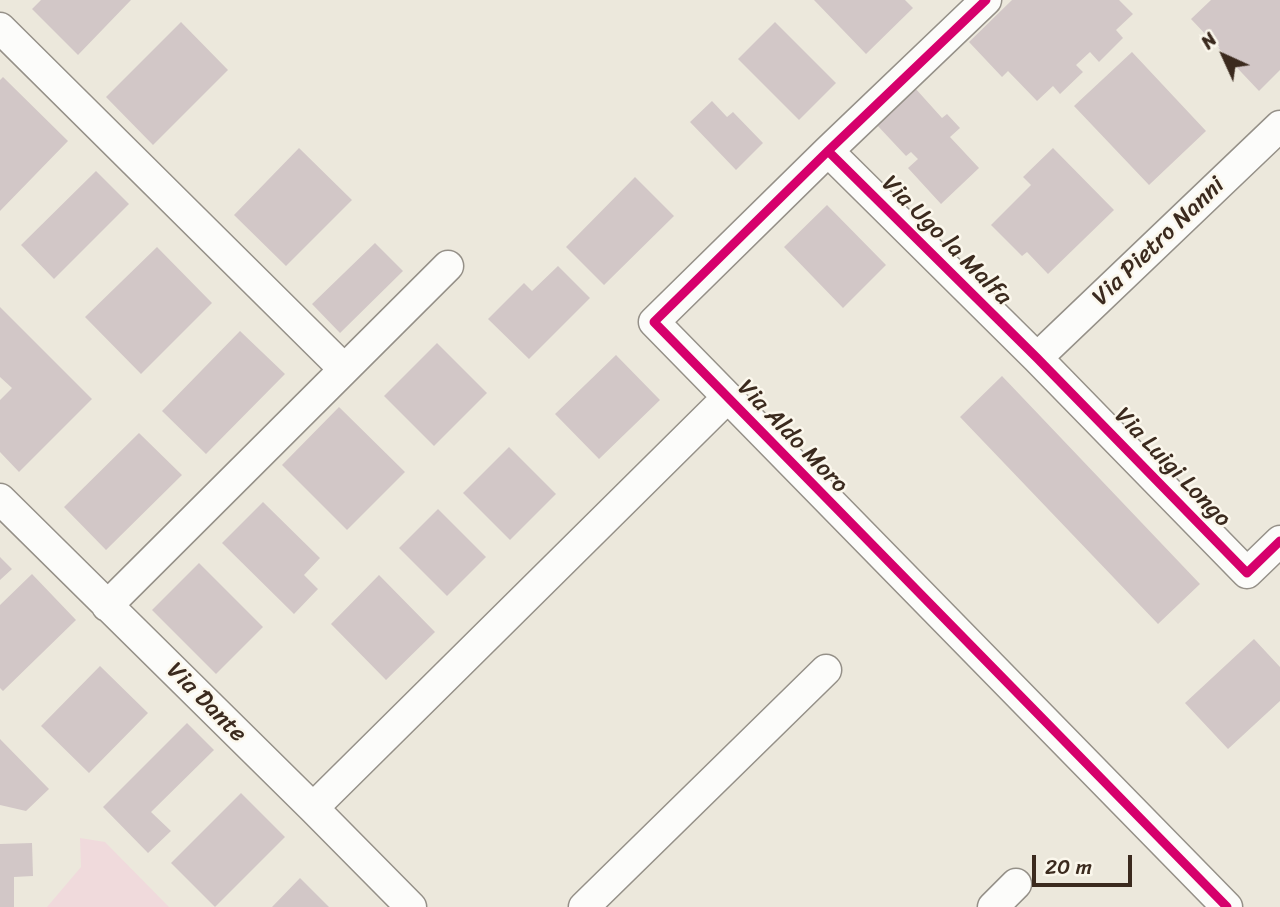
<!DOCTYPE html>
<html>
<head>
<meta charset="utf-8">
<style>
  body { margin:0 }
  #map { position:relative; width:1280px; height:907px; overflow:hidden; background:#ece8dc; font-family:Sriracha,sans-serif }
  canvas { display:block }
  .north { position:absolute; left:1189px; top:21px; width:70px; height:70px; -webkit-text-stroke:5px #fbf7ec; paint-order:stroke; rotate:315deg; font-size:19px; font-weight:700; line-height:28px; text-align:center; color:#3b2a1e }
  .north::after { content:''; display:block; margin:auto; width:24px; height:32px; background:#3b2a1e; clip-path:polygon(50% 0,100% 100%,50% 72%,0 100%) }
  .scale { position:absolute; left:1032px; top:855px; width:100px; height:32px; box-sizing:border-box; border:4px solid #3b2a1e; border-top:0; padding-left:9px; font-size:21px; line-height:24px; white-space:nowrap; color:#3b2a1e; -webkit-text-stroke:5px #fbf7ec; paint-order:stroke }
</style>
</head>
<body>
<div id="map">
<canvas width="1280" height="907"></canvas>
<div class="north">N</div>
<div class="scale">20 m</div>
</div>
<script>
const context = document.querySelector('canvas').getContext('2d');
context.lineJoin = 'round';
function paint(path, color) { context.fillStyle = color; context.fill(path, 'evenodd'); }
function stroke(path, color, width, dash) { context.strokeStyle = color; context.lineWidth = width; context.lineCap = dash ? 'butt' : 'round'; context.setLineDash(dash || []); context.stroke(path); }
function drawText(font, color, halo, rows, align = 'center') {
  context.font = font + ' Sriracha,sans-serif'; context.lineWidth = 5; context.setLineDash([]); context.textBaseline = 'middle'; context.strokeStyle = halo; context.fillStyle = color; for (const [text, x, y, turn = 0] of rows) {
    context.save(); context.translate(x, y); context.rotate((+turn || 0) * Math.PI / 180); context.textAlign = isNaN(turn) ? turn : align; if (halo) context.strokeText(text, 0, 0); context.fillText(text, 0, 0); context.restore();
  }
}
const built = new Path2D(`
  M80,838L105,842L169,907H47L81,867Z`);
const building = new Path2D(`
  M41,0H131L78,55L32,9Z
  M814,0H905L913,8L866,54Z
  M1012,0H1119L1133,14L1116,30L1123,38L1099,62L1090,52L1076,65L1083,72L1060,94L1053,86L1037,101L1008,71L1002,77L969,42Z
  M1211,0H1280V70L1259,91L1191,19Z
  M181,22L228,70L153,145L106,97Z
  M775,22L836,83L799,120L738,59Z
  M1132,52L1206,131L1149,185L1074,106Z
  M3,77L68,141L0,211V80Z
  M915,88L942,118L947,114L960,128L950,137L979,168L941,204L908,168L918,159L911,152L906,156L876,124Z
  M712,101L727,117L733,112L763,143L736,170L690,122Z
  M299,148L352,200L286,266L234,215Z
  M1053,148L1114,210L1048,274L1027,252L1022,256L991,225L1031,185L1023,177Z
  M96,171L129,204L54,279L21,245Z
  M635,177L674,216L604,285L566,247Z
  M827,205L886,265L843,308L784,247Z
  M375,243L403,271L340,333L312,304Z
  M157,247L212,303L141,374L85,317Z
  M558,266L590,298L529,359L488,319L524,283L532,291Z
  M0,307L92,399L19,472L0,452V400L12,388L0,377Z
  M240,331L285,374L206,454L162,411Z
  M437,343L487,393L434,446L384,396Z
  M616,355L660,400L599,459L555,414Z
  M1002,376L1200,584L1158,624L960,417Z
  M339,407L405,472L347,530L282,465Z
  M139,433L182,475L106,550L64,507Z
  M509,447L556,494L510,540L463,493Z
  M263,502L320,558L304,575L318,589L294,614L222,543Z
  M438,509L486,557L447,596L399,548Z
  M0,557L12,569L0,580Z
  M199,563L263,627L216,674L152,610Z
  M32,574L76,620L3,691L0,688V605Z
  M379,575L435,632L386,680L331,624Z
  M1254,639L1280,667V701L1228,749L1185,703Z
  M100,666L148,713L89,773L41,726Z
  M187,723L214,750L151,812L171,831L148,853L103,807Z
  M0,739L49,789L26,811L0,805Z
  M241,793L285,837L215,907L171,863Z
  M32,843L33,876L14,877V907H0V844Z
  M300,878L329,907H272Z`);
const minor = new Path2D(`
  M986,0L828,151L654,322L1227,907
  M0,28L344,369
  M828,151L1037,358L1247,573L1280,541
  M1037,358L1280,126
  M0,499L313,808L411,907
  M107,606L448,266
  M313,808L727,398
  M584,907L826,670
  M993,907L1016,884`);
const cycleway = new Path2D(`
  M986,0L828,151L654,322L1227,907
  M828,151L1037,358L1247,573L1280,541`);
const streetNames = [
  ["Via Ugo la Malfa",946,241,45],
  ["Via Pietro Nanni",1159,242,-44],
  ["Via Aldo Moro",792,437,46],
  ["Via Luigi Longo",1172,468,46],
  ["Via Dante",206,703,45]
];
paint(built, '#f0dadc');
paint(building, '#d2c7c7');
stroke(minor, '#959088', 33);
stroke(minor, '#fcfcfa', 30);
stroke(cycleway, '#d6006c', 9);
drawText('24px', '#3b2a1e', '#fbf7ec', streetNames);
</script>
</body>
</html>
